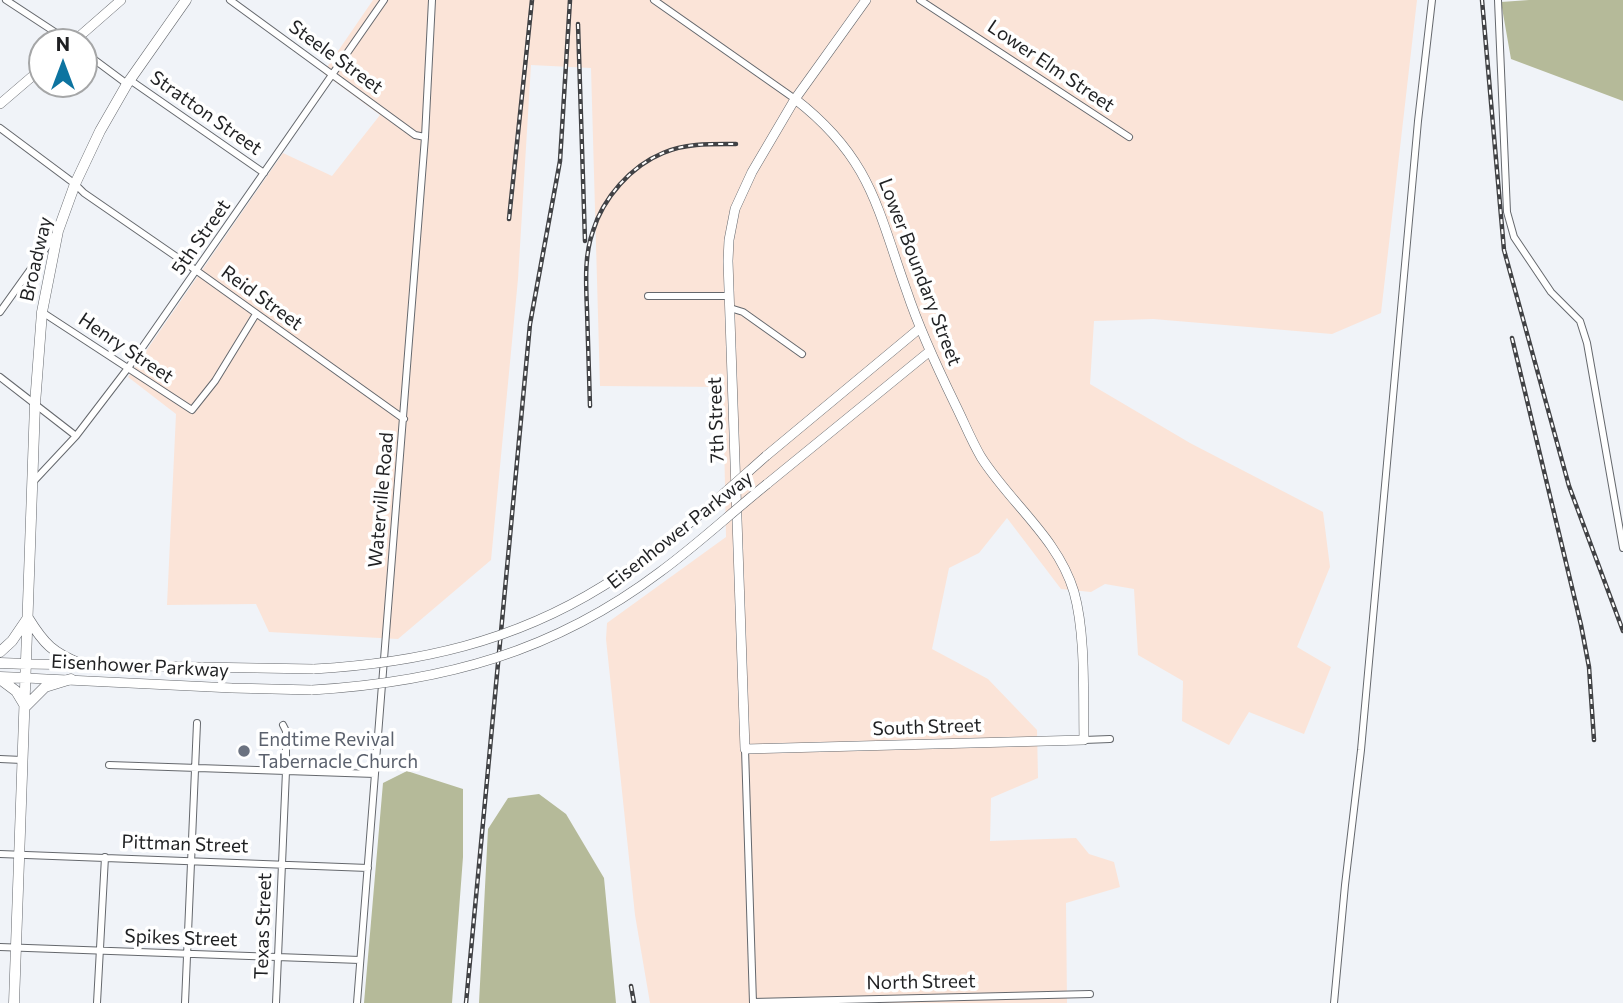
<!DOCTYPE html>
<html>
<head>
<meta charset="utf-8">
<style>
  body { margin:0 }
  #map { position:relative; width:1623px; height:1003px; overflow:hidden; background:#f0f3f8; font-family:Commissioner,sans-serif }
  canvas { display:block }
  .north { position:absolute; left:28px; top:28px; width:70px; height:70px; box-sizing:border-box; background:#fff; border:2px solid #a5a6a7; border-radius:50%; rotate:0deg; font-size:19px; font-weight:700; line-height:28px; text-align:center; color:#1f2022 }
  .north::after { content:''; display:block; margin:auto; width:24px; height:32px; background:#0d74a0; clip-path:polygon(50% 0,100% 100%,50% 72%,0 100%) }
</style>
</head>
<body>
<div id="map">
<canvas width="1623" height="1003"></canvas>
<div class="north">N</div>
</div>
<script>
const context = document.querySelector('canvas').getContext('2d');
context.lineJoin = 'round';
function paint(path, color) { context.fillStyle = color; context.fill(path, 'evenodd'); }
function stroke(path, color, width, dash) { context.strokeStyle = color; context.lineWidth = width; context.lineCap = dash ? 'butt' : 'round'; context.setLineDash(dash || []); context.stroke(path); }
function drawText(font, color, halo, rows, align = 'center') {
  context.font = font + ' Commissioner,sans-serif'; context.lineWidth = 7; context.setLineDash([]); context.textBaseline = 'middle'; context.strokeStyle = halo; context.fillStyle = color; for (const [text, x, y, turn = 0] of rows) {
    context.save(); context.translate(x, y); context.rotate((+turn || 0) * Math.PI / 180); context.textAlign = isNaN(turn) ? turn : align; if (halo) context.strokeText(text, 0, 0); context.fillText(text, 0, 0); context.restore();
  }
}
const industrial = new Path2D(`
  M373,0H1417L1381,313L1332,334L1153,319L1094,321L1090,384L1190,443L1323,512L1330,567L1297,647L1331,667L1304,734L1249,712L1229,745L1182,721L1183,681L1138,655L1134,589L1105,584L1091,592L1061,589L1007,518L979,553L949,568L932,649L988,679L1037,730L1038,778L991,798L990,841L1076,838L1089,854L1114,862L1120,887L1066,903L1067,1003H650L635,915L606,639L607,623L726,537L723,387L600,386L591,68L531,65L518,279L491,560L398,639L269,632L256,604L167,605L176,414L128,377L283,153L332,176L380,115L323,73Z`);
const forest = new Path2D(`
  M1529,0H1623V101L1511,59L1501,2Z
  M407,771L463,789V857L452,1003H364L383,783Z
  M539,794L566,814L604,878L616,1003H479L488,829L508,798Z`);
const street = new Path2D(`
  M6,0L70,42
  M230,0L415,135L425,137
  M654,0L795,99
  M920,0L1129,137
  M1498,0L1507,212L1514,237L1551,292L1580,321L1587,343L1623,548
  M84,52L127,84
  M130,80L264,173
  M0,128L75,184L84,193L197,271L404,419
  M648,296H730
  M730,308L743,312L802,354
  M0,312L55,235
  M42,312L192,410L215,381L256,314
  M0,377L76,436
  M33,482L76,436L128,368L384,0
  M1084,740L1110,739
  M745,749L753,1003
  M0,759L22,760
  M109,765L375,774
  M0,854L368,868
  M0,947L360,960
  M753,1002L1090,994
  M97,1003L105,857
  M185,1003L197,723
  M276,1003L286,771V731L283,725
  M357,1003L425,137L432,0
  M1334,1003L1345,885L1361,750L1418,121L1432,0`);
const secondary = new Path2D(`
  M73,42L121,0
  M795,99C871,158 877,208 907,292C920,331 937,367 955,404C964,422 971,440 981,457C1010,503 1058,538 1074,592C1086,635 1083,695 1084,740L745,749L728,261L729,240L735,209L752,172L795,99L866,0
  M0,104L42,68
  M766,456L920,328
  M767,484L930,351
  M27,664L314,669
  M26,678L232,688L312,690`);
const primary = new Path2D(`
  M28,618C44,644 53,653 81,664
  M0,652L12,641L27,619
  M0,663L27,664
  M0,677L26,678
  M0,679L16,691L25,706
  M25,707L45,687L71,679
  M14,1003L35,404L42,312L58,231L75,184L100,131L127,84L186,0`);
const rail = new Path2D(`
  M1482,0L1504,250L1569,486L1623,631
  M578,24L585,241
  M509,219L532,0
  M1512,338L1581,625L1589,667L1594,740
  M590,406C589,374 588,342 587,310C586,284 584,256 593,231C603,198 631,166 663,153C686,143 712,144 736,144
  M631,986L634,1003
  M466,1003L530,324L560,161L570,0`);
const secondaryBridge = new Path2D(`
  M314,669C418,663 513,642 603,586C663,550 714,502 766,456
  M312,690C443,682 554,652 660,572C697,545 731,513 767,484`);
const markers = [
  [244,751,7,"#6b7280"]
];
const streetNames = [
  ["Steele Street",336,57,36],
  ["Lower Elm Street",1051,66,34],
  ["Stratton Street",206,113,35],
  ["5th Street",201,237,-55],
  ["Broadway",36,259,-77],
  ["Lower Boundary Street",920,272,69],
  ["Reid Street",262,298,36],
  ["Henry Street",126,348,34],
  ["7th Street",716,420,-92],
  ["Waterville Road",381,500,-85],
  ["Eisenhower Parkway",680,530,-38],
  ["Eisenhower Parkway",140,666,3],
  ["South Street",927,727,-2],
  ["Pittman Street",185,844,2],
  ["Texas Street",263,926,-88],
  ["Spikes Street",181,938,2],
  ["North Street",921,982,-1]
];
const worshipNames = [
  ["Endtime Revival",258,740],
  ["Tabernacle Church",258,762]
];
paint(industrial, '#fbe4d8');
paint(forest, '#b5ba99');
stroke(street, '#65686d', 8);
stroke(secondary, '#65686d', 10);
stroke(primary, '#65686d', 11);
stroke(street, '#fff', 6);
stroke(secondary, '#fff', 9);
stroke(primary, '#fff', 10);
stroke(rail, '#414245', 4.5);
stroke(rail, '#fff', 2, [5]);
stroke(secondaryBridge, '#65686d', 10, []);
stroke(secondaryBridge, '#fff', 9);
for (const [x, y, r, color] of markers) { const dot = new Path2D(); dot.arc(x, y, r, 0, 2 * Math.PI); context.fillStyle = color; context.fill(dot); stroke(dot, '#fff', 2.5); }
drawText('19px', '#1f2022', '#fff', streetNames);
drawText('19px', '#5b616d', '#fff', worshipNames, 'left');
</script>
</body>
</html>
